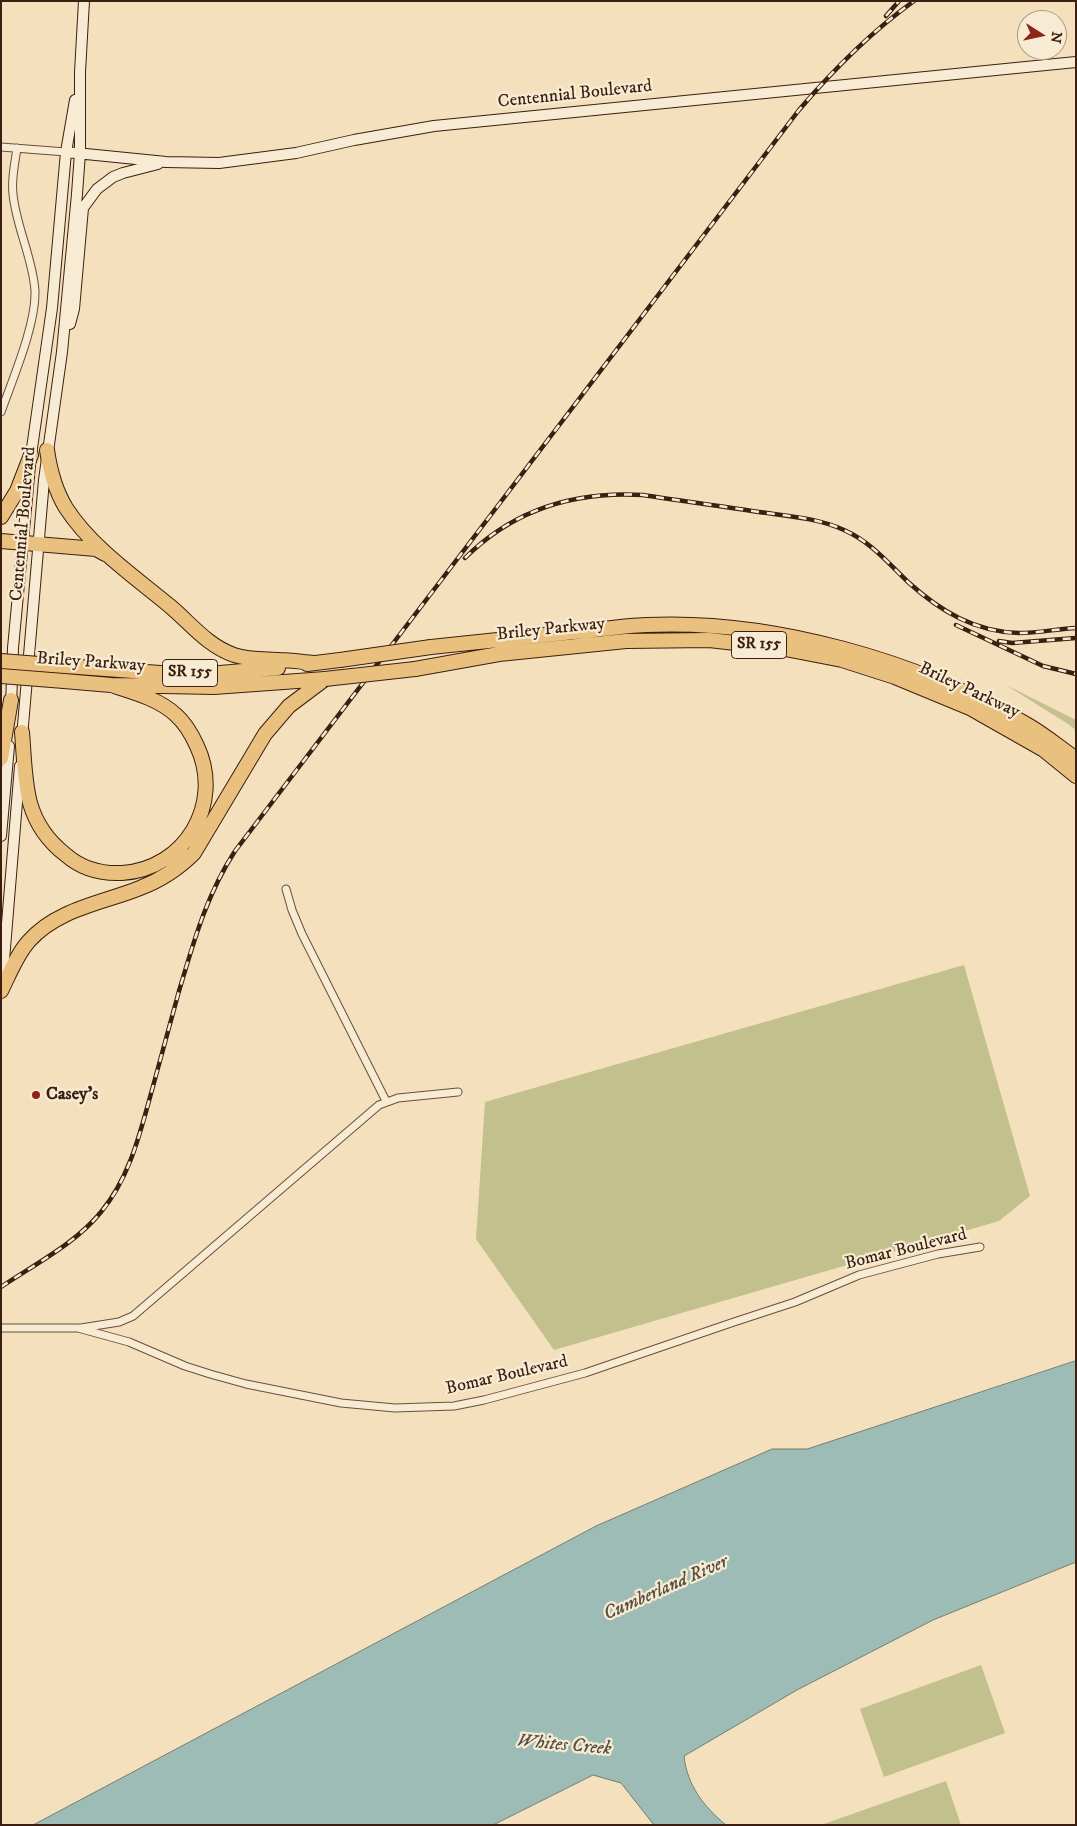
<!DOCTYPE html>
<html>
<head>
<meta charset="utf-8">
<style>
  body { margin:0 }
  #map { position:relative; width:1077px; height:1826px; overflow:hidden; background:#f4e0bc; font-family:"IM FELL DW Pica",serif }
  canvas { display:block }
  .frame { position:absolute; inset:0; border:2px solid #3b1f10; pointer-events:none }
  .north { position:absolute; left:1017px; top:10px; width:50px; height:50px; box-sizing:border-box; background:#f8ebd3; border:1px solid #ac9985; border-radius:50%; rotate:100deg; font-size:14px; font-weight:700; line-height:20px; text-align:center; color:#3b1f10 }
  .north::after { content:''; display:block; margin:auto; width:18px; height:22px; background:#8f2418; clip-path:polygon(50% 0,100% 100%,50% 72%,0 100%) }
</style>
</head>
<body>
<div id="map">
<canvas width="1077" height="1826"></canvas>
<div class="frame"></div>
<div class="north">N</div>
</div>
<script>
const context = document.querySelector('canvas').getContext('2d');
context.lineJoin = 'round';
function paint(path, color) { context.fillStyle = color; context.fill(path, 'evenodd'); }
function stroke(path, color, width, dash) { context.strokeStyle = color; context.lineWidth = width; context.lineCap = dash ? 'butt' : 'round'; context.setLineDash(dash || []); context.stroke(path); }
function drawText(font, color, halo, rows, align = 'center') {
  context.font = font + ' "IM FELL DW Pica",serif'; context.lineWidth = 4.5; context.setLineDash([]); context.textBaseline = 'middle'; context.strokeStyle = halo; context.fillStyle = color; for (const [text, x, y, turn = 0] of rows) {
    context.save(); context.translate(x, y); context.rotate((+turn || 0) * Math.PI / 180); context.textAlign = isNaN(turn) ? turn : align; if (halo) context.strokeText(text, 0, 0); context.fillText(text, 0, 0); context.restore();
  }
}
const green = new Path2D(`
  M1006,685L1076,720V730L1068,724Z
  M964,965L1030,1196L999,1221L554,1350L476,1239L485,1102Z
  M981,1665L1005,1733L884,1777L860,1709Z
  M946,1781L961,1825H821Z`);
const water = new Path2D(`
  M1076,1361V1562L933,1620L797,1690L684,1756C687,1785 704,1807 726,1825H654L621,1783L593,1775L493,1825H33L596,1526L772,1449H807Z`);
const street = new Path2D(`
  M1,147L66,152
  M1,412C13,378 36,325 35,291C33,258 16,227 13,194C11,179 15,163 17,148
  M286,889L292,910L302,934L386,1101
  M1,1328H78L129,1342L185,1366L210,1374L246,1384L341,1403L395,1408L454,1406L484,1400L585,1373L734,1322L795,1302L859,1275L938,1254L980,1247
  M81,1328L119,1322L133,1316L379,1105L398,1098L458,1092`);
const secondary = new Path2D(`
  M66,152L166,162L219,163L296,153L354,140L434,126L1076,62
  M70,324L74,309L83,208L97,189L113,177L123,173L158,164
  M11,707L13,648L31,455L52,308L66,152L75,100
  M22,737L44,480L62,352L77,194L80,153V72L84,1
  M1,836L9,746
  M2,984L20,766`);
const highway = new Path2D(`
  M47,450C50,471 55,490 66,508C92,548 135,577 171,607C192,625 208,646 234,655C249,660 264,659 280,660C291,660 302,662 314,663
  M1,517L17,491L31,455
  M1,541L96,549L105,554
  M431,647C479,642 527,637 574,632C598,630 622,626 646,625C772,619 918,661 1026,724C1044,734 1059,747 1076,759
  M307,664L340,660
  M65,666L160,673H220L278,668
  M415,669L499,654L626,641L709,640L780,648L842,660L895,677L970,708L1044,750L1076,776
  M64,681L111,685L214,687L325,679
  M22,732C24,755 24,780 30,803C36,824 49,842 66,855C82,869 101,874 122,873C185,869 224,804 197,746C192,735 185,723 176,715C159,699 133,692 111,685
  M1,758L11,700
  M1,991C9,975 17,954 29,941C57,909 103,903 140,888C161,880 178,869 194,853L265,734L289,706L325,679`);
const rail = new Path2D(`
  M886,16L899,1
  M465,558C514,509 575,491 643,495C682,501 721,506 759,512C788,516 818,518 844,530C871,542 888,563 908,582C940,611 975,632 1019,633C1038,633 1057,629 1076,628
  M956,625L1043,666L1076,674
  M999,641L1012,643L1076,638
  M1,1287C35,1264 75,1244 101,1212C130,1177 140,1133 152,1090C161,1057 170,1024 179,991C194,941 206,896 235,851L799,110C834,69 871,32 914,1`);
const highwayBridge = new Path2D(`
  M340,660L431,647
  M1,661L65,666
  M1,676L64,681
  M325,679L415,669`);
const markers = [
  [36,1095,5,"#8f2418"]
];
const shields = [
  [759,645,55],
  [190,673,55]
];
const shieldNames = [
  ["SR 155",759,645],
  ["SR 155",190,673]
];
const streetNames = [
  ["Centennial Boulevard",575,95,-6],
  ["Centennial Boulevard",24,524,-85],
  ["Briley Parkway",551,630,-6],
  ["Briley Parkway",91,663,4],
  ["Briley Parkway",969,691,25],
  ["Bomar Boulevard",906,1250,-14],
  ["Bomar Boulevard",507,1376,-13]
];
const poiNames = [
  ["Casey's",46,1095]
];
const waterNames = [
  ["Cumberland River",666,1589,-24],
  ["Whites Creek",564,1746,5]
];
paint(green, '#c2c08c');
paint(water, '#9cbcb5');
stroke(water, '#757d73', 1);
stroke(street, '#694f3b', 9);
stroke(secondary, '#3b1f10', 12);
stroke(highway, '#3b1f10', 16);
stroke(street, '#f8ebd3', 7);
stroke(secondary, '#f8ebd3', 10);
stroke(highway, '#eac07e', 14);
stroke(rail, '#3b1f10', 4.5);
stroke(rail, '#f8ebd3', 2.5, [8]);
stroke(highwayBridge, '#3b1f10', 16, []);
stroke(highwayBridge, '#eac07e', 14);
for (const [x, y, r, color] of markers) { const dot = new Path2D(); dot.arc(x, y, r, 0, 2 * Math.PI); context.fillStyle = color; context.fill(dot); stroke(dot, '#f8ebd3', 2); }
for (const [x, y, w] of shields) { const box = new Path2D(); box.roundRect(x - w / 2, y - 13.5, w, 27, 4); context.fillStyle = '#f8ebd3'; context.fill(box); stroke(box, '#3b1f10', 1); }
drawText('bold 16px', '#3b1f10', null, shieldNames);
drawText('18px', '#3b1f10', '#f8ebd3', streetNames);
drawText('bold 18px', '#3b1f10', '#f8ebd3', poiNames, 'left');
drawText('italic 19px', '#584e42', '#f8ebd3', waterNames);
</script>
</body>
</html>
